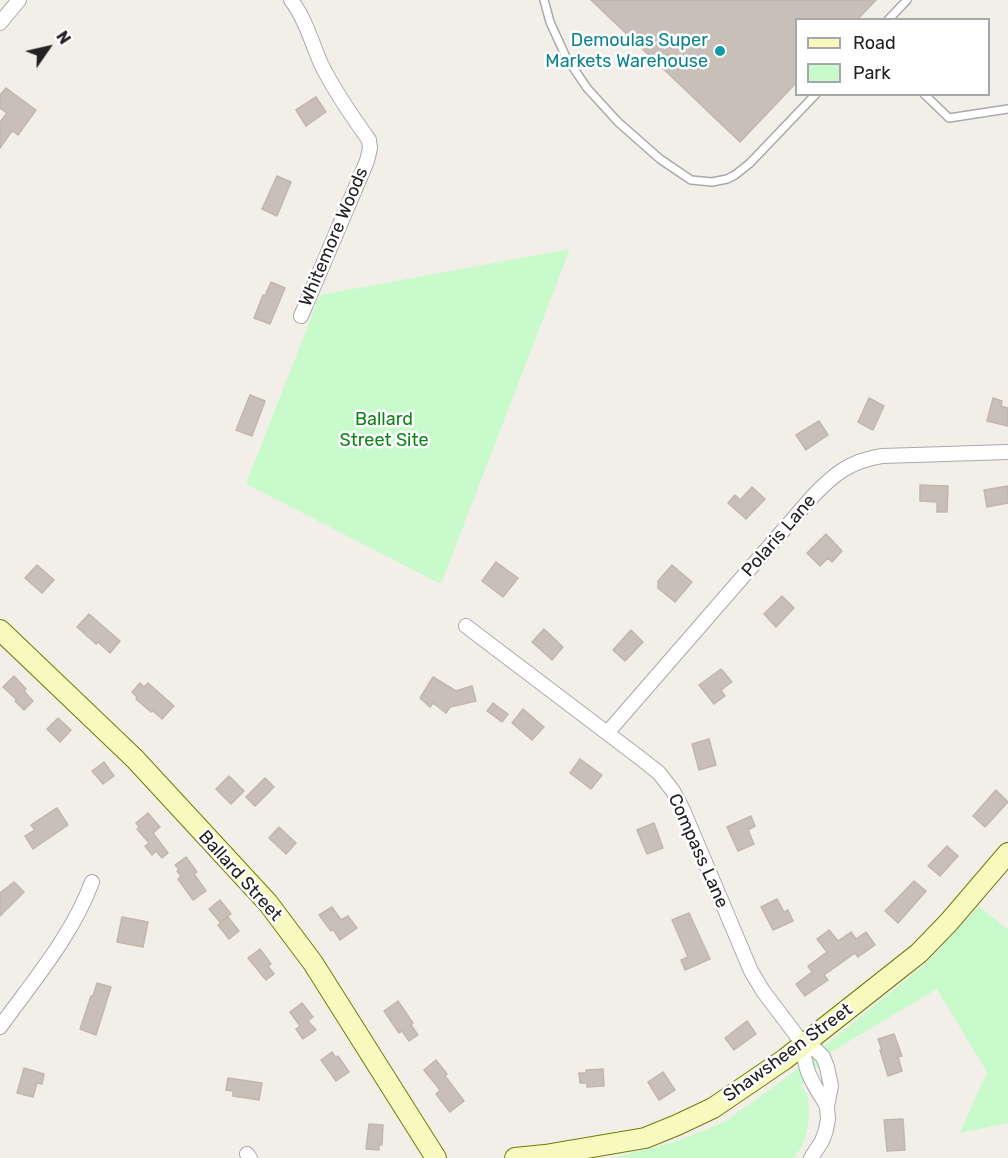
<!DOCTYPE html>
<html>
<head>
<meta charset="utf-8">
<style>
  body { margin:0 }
  #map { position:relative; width:1008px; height:1158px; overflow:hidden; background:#f2efe9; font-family:Rubik,sans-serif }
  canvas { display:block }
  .legend { position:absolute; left:795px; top:18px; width:195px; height:78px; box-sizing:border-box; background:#fff; border:2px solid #a7a7a7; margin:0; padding:8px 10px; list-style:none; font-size:18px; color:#222 }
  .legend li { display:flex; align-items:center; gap:12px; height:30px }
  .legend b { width:30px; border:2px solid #a7a7a7 }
  .north { position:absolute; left:18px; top:18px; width:60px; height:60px; -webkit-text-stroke:4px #fff; paint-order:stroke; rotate:56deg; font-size:16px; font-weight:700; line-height:24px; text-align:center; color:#222 }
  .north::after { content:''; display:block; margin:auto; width:21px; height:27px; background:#222; clip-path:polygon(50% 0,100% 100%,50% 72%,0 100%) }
</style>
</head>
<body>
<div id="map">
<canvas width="1008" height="1158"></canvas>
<ul class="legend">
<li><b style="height:8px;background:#f7fabf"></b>Road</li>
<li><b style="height:16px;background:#c8facc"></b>Park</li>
</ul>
<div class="north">N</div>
</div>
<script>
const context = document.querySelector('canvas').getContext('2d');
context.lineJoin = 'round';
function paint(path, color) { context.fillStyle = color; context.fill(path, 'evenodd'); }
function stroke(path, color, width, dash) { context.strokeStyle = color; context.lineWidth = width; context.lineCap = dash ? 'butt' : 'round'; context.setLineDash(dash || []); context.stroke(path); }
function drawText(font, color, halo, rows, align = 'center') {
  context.font = font + ' Rubik,sans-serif'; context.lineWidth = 5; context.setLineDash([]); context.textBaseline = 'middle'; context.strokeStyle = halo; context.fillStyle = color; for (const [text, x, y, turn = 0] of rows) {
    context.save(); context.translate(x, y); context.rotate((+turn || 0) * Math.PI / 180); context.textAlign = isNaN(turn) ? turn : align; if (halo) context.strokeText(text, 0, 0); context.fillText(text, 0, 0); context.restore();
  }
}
const park = new Path2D(`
  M570,249L441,584L246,484L320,295Z
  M979,906L1008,930V1123L960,1133L987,1072L937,989L831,1052L801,1086C814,1098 809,1131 802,1146C800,1150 796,1154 793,1158H613L675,1142L726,1121L783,1080L924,965Z`);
const building = new Path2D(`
  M591,0H876L857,20H796V83L740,142Z
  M6,88L36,110L18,135L12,131L0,148V122L7,113L0,108V95Z
  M316,97L326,112L306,126L296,110Z
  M277,176L291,182L277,216L262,209Z
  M271,282L285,288L270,324L254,318L263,295L265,296Z
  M250,395L265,401L252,436L236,430Z
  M869,398L884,406L873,430L858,422Z
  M993,398L1002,401L1001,406L1008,408V426L987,421Z
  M819,421L828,435L806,450L796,435Z
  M920,485L948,486L947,512H937V502L920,501Z
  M1008,486V503L987,507L984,490Z
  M752,487L765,499L746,519L728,503L735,495L740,500Z
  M826,534L842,551L832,562L828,558L820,566L807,553Z
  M496,562L518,578L503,597L482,581Z
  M37,565L54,580L42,593L25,578Z
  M672,565L692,582L675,602L658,588V581Z
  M782,596L794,608L776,627L764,614Z
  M89,614L120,641L110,653L98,642L96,644L77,627Z
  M544,629L563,647L552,660L532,642Z
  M631,630L643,642L625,661L613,650Z
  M721,669L732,682L721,690L725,696L714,704L699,685Z
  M14,676L26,689L24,691L33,701L24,710L15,701L17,700L3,687Z
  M433,677L456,691L472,686L476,701L450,707L446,713L433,703L430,707L420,698Z
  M140,683L144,687L148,683L174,706L162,719L153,711L151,712L136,699L137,697L132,692Z
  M493,703L508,714L502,722L487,711Z
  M523,709L544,727L532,740L512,723Z
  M58,718L71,730L60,742L47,729Z
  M709,739L716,765L699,770L692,744Z
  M580,759L602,775L591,789L570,773Z
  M104,762L114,776L103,784L92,771Z
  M229,776L244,791L231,804L216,789Z
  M265,778L274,787L255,806L246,797Z
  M996,790L1008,802L985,827L973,816Z
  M57,808L68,825L33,849L25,836L35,830L31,825Z
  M148,813L160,827L153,833L168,853L162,858L156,851L152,855L145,846L149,843L137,829L139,827L136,823Z
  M751,816L755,826L748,830L754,844L738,851L727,827Z
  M654,823L663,848L647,854L637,830Z
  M279,827L296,843L286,854L269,838Z
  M947,846L958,856L940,876L928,866Z
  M186,857L197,872L194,874L206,891L193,900L178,879L181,876L177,871L179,869L175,865Z
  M914,881L926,891L898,923L885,911Z
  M14,882L24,892L0,916V893Z
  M777,899L784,912L788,910L793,921L773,930L761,907Z
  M220,900L231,914L220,922L209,909Z
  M332,907L341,920L348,916L357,928L340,940L333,929L331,931L319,915Z
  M689,913L710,959L685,970L681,960L688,957L672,920Z
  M122,917L148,922L143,947L117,942Z
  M228,917L239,931L229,939L218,925Z
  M829,930L838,941L851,932L856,939L866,932L875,945L858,957L855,953L824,975L828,980L805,996L796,984L812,972L808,966L827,952L817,939Z
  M260,949L271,964L268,966L274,974L266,980L248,958Z
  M97,983L111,987L96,1035L80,1029L91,996H93Z
  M398,1001L413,1023L411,1025L418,1035L409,1041L402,1031L399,1033L384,1011Z
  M302,1003L313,1017L308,1021L316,1030L303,1039L296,1029L300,1026L290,1012Z
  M747,1021L756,1034L734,1050L725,1038Z
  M894,1034L902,1056L898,1057L902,1071L888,1076L880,1050H882L878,1039Z
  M332,1052L336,1058L338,1056L349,1072L336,1081L321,1060Z
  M436,1060L447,1074L445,1076L464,1101L450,1112L436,1094L440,1090L424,1070Z
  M24,1068L44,1074L42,1084L37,1083L33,1097L17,1093Z
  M603,1069L604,1086L587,1087V1083H580L579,1073H586V1070Z
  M663,1072L675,1090L659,1100L648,1082Z
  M228,1078L262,1083L259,1100L233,1096V1091L226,1090Z
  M903,1119L905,1150L887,1151L884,1120Z
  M369,1124L383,1125L382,1145L379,1144V1150L366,1149Z`);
const lane = new Path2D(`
  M544,0L550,22L566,57L587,88L618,122L660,159L691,180L712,182L727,179L735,175L750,163L816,94
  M888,20L907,0
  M924,94L949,118L1008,109`);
const street = new Path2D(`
  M291,0C305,18 312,43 321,64C335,92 351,115 369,140L370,148L367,161L301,316
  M0,23L19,0
  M466,626L644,761L659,773L673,791L683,810L751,971L763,991L803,1044
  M608,732L813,496C834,474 850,461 882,456L1008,452
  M0,1027C33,981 72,936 92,882
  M803,1044L816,1050L823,1057L827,1067L831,1086L827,1106L828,1119L826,1130L822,1141L811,1158
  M803,1044C804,1072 813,1083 827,1106
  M247,1154L250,1158`);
const secondary = new Path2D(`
  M0,630L135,759L268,903L313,963L436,1158
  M515,1158L545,1155L645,1138L677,1125L713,1108L785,1059L919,953L949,922L1008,853`);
const markers = [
  [720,51,6,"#0f9aa8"]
];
const cultureNames = [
  ["Demoulas Super",708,41],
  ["Markets Warehouse",708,62]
];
const streetNames = [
  ["Whitemore Woods",334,237,-67],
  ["Polaris Lane",779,536,-49],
  ["Compass Lane",698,851,66],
  ["Ballard Street",240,876,48],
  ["Shawsheen Street",788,1053,-36]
];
const parkNames = [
  ["Ballard",384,420],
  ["Street Site",384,441]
];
paint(park, '#c8facc');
paint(building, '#c7bfb8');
stroke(building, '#c4b6ab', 1.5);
stroke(lane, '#a9a9a9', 10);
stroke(street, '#a9a9a9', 16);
stroke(secondary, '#707d05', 22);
stroke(lane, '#fff', 7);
stroke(street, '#fff', 14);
stroke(secondary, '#f7fabf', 20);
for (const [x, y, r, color] of markers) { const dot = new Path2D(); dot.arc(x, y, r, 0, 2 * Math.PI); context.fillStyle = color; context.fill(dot); stroke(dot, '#fff', 2); }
drawText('18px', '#0d838f', '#fff', cultureNames, 'right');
drawText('18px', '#222', '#fff', streetNames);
drawText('18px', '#0c8416', '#fff', parkNames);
</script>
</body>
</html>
